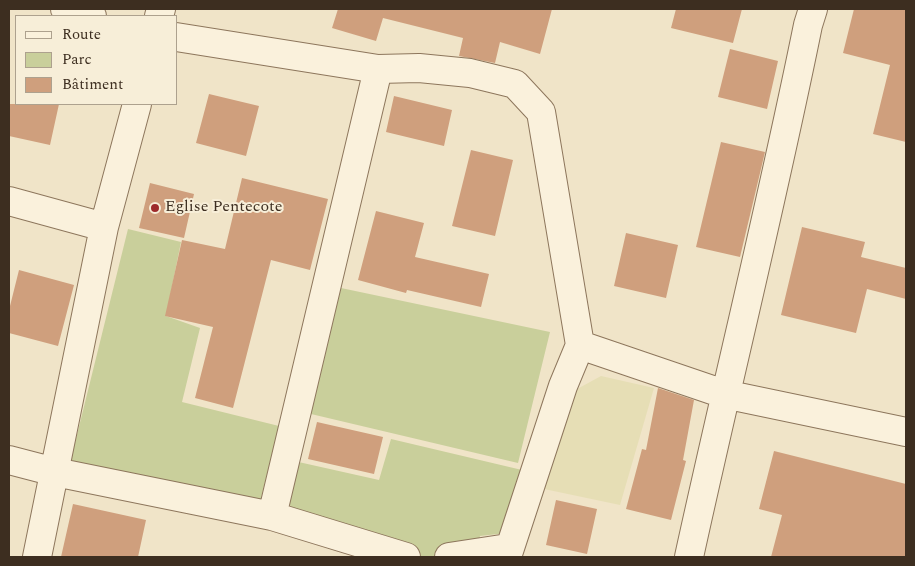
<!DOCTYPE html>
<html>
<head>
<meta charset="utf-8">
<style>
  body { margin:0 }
  #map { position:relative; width:915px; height:566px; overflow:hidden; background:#f0e4c8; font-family:Spectral,serif }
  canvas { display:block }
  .frame { position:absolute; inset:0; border:10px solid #3d2e20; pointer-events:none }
  .legend { position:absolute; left:15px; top:15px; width:162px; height:90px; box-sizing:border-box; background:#f7eed8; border:1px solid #ada18e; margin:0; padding:6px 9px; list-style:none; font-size:15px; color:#3d2e20 }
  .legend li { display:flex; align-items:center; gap:10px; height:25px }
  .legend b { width:25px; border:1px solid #ada18e }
</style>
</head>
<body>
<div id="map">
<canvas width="915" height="566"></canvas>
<div class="frame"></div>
<ul class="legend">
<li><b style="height:6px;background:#faf1dc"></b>Route</li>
<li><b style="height:14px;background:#c9cf9b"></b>Parc</li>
<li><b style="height:14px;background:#cf9f7d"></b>Bâtiment</li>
</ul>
</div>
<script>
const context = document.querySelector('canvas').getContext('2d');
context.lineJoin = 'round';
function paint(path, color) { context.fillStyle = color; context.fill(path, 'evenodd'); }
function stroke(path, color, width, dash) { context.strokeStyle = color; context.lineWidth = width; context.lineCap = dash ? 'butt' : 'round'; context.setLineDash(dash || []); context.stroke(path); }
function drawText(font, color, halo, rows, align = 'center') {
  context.font = font + ' Spectral,serif'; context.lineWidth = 4; context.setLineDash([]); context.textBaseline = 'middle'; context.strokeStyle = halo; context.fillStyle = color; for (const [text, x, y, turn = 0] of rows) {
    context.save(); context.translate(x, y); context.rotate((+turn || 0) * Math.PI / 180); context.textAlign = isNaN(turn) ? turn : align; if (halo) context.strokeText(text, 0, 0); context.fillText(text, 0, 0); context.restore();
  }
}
const farmland = new Path2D(`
  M601,376L654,388L620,505L544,489L568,394Z`);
const green = new Path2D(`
  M128,229L181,242L166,316L200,328L182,402L279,426L256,518L68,471Z
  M341,288L550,332L518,463L311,414Z
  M391,439L522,470L507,533L480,536L476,557H407L276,528L294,461L379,480Z`);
const building = new Path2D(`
  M338,9H552L540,54L500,42L495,63L459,56L463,38L383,18L376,41L332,28Z
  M676,9H742L733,43L671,28Z
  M854,9H906V142L873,134L890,65L843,53Z
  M730,49L778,61L767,109L718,97Z
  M209,94L259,106L246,156L196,143Z
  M394,96L452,110L444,146L386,132Z
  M9,104H59L50,145L9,136Z
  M721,142L765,152L740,257L696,247Z
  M471,150L513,160L495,236L452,226Z
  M242,178L328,199L310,270L271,260L233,408L195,398L213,327L165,316L182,240L225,249Z
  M150,183L194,194L184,238L139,228Z
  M376,211L424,223L415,257L489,274L481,307L407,290L406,293L358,280Z
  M802,227L865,242L861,257L906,268V299L867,289L856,333L781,315Z
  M626,233L678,245L666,298L614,286Z
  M19,270L74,285L58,346L9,333V310Z
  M658,388L694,400L683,460L686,461L671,520L626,509L642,449L646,450Z
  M317,422L383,437L374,474L308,459Z
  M774,451L906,484V557H771L782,515L759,509Z
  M556,500L597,509L587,554L546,545Z
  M73,504L146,520L138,557H61Z`);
const street = new Path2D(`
  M65,9L92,16
  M159,16L161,9
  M176,37L378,69L419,68L470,73L515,84L541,112L580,345L563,386L507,557
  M9,201L104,227
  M580,345L724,394L906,432
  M9,460L55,472L272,516L406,557
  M272,516L378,69
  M37,557L104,227L137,104
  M449,557L508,548
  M689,557C728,379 772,203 808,25L813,9`);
const markers = [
  [155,208,5,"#9e2a2b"]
];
const poiNames = [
  ["Eglise Pentecote",165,208]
];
paint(farmland, '#e6deb5');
paint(green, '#c9cf9b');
paint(building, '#cf9f7d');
stroke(street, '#8d765c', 30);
stroke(street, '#faf1dc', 28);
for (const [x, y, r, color] of markers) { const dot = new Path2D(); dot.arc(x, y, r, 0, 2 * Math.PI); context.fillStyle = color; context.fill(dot); stroke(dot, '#f7eed8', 2); }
drawText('16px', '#3d2e20', '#f7eed8', poiNames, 'left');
</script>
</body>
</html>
